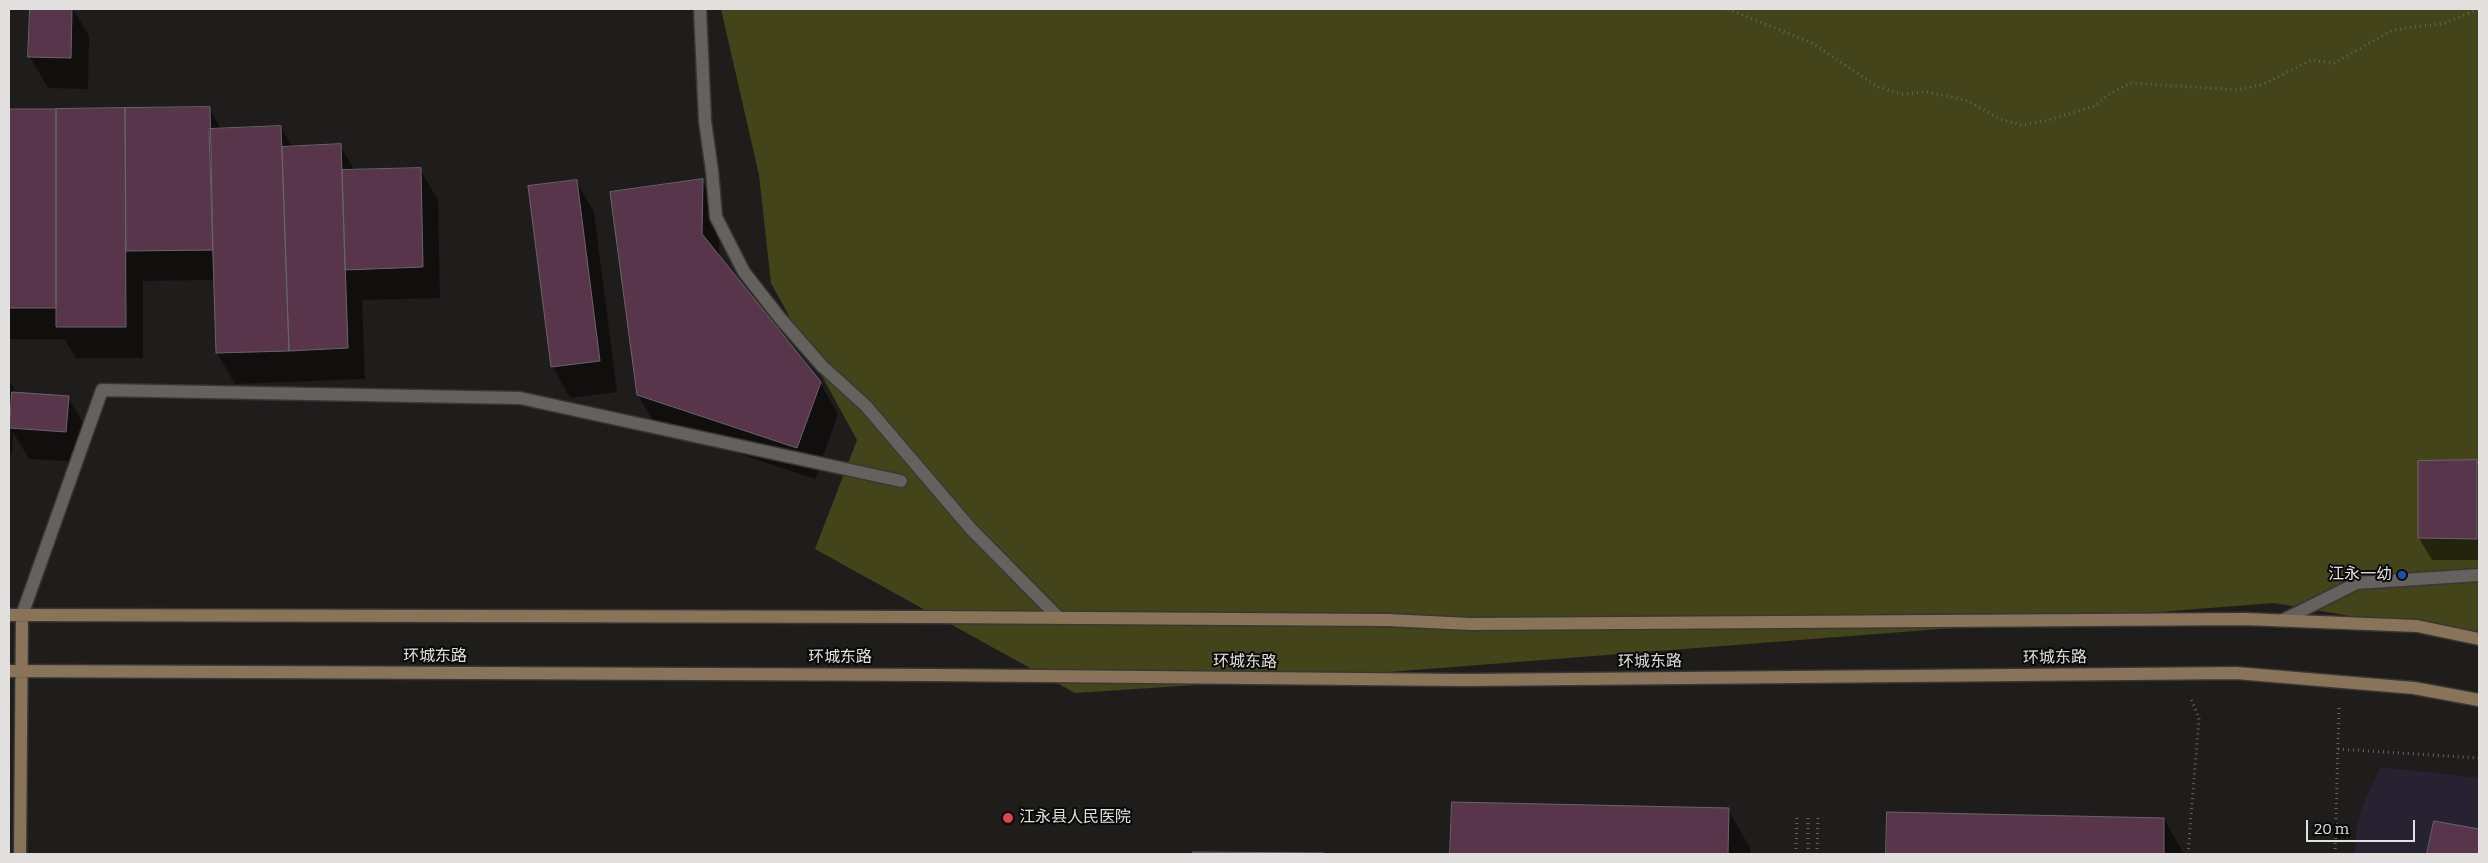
<!DOCTYPE html>
<html>
<head>
<meta charset="utf-8">
<style>
  body { margin:0 }
  #map { position:relative; width:2488px; height:863px; overflow:hidden; background:#1f1d1c; font-family:Bitter,serif }
  canvas { display:block }
  .frame { position:absolute; inset:0; border:10px solid #e2e0df; pointer-events:none }
  .scale { position:absolute; left:2306px; top:820px; width:109px; height:22px; box-sizing:border-box; border:2px solid #e2e0df; border-top:0; padding-left:6px; font-size:15px; line-height:18px; white-space:nowrap; color:#e2e0df; -webkit-text-stroke:4px #080807; paint-order:stroke }
</style>
</head>
<body>
<div id="map">
<canvas width="2488" height="863"></canvas>
<div class="frame"></div>
<div class="scale">20 m</div>
</div>
<script>
const context = document.querySelector('canvas').getContext('2d');
context.lineJoin = 'round';
function paint(path, color) { context.fillStyle = color; context.fill(path, 'evenodd'); }
function stroke(path, color, width, dash) { context.strokeStyle = color; context.lineWidth = width; context.lineCap = dash ? 'butt' : 'round'; context.setLineDash(dash || []); context.stroke(path); }
function drawText(font, color, halo, rows, align = 'center') {
  context.font = font + ' Bitter,"Noto Sans SC",serif'; context.lineWidth = 4; context.setLineDash([]); context.textBaseline = 'middle'; context.strokeStyle = halo; context.fillStyle = color; for (const [text, x, y, turn = 0] of rows) {
    context.save(); context.translate(x, y); context.rotate((+turn || 0) * Math.PI / 180); context.textAlign = isNaN(turn) ? turn : align; if (halo) context.strokeText(text, 0, 0); context.fillText(text, 0, 0); context.restore();
  }
}
const education = new Path2D(`
  M2381,767L2479,778V854H2355L2356,830L2362,807Z`);
const forest = new Path2D(`
  M721,9H2479V638L2274,603L1363,674L1075,693L815,549L857,440L771,283L759,175Z`);
const shadow = new Path2D(`
  M31,9H73L89,36L88,89L48,88L30,57Z
  M209,108L221,129L281,127L292,147L340,145L355,171L420,169L438,200L440,298L362,300L365,379L235,384L217,353L215,280L143,281V358H76L64,339H11L9,335V111Z
  M576,181L594,212L617,392L570,398L553,367Z
  M702,181L720,212L719,258L820,383L838,414L815,479L656,426L638,395Z
  M9,380L16,392L68,397L86,428L83,462L29,459L13,432L12,455L9,454Z
  M2419,462H2476L2479,467V560H2432L2419,538Z
  M1453,804L1728,809L1750,848V854H1451Z
  M1888,814L2164,819L2184,854H1887Z
  M2435,823L2479,830V854H2428Z
  M1195,853L1323,854H1324H1195Z`);
const building = new Path2D(`
  M30,9H72L71,58L28,57Z
  M210,107L213,250L126,251L125,108Z
  M125,108L126,327H56V109Z
  M9,109H56V308H9Z
  M281,126L289,351L216,353L209,129Z
  M341,144L348,348L289,351L282,147Z
  M421,168L423,267L345,270L342,170Z
  M703,179L702,234L821,382L797,448L637,395L610,192Z
  M577,180L600,361L551,367L528,186Z
  M12,392L69,396L66,432L10,428Z
  M2477,460V539L2418,538V461Z
  M1452,802L1729,808L1728,854H1450Z
  M1887,812L2164,818V854H1886Z
  M2434,821L2479,829V854H2427Z
  M1193,852L1324,853V854H1193Z`);
const path = new Path2D(`
  M1728,9L1812,43L1878,87L1901,94L1927,92L1966,100L2000,119L2020,125L2045,121L2095,106L2108,95L2130,83L2238,90L2264,84L2311,60L2334,63L2393,30L2445,23L2479,9
  M2338,749L2479,758
  M1796,854L1797,816
  M1808,854V816
  M1817,854L1818,817
  M2188,854L2199,718L2191,699
  M2335,854L2339,707`);
const lane = new Path2D(`
  M700,9L705,121L712,171L716,217L744,272L780,318L822,366L866,406L971,529L1059,618
  M22,615L102,390L520,398L901,481
  M2283,620L2357,583L2479,575`);
const secondary = new Path2D(`
  M9,615L933,617L1387,620L1471,624L2245,619L2417,626L2479,639
  M9,671L934,675L1464,680L2236,673L2414,688L2479,700
  M20,854L22,615`);
const markers = [
  [2402,575,5,"#1a4fb4"],
  [1008,818,6,"#e0444e"]
];
const poiNames = [
  ["江永一幼",2392,575],
  ["江永县人民医院",1019,818,"left"]
];
const streetNames = [
  ["环城东路",435,657],
  ["环城东路",840,658],
  ["环城东路",2055,658,-1],
  ["环城东路",1245,662,1],
  ["环城东路",1650,662,-1]
];
paint(education, '#262232');
paint(forest, '#434419');
paint(shadow, '#0007');
paint(building, '#59354c');
stroke(building, '#686567', 1);
stroke(lane, '#393736', 15);
stroke(secondary, '#393736', 15);
stroke(path, '#676564', 3, [1, 4]);
stroke(lane, '#64615f', 12);
stroke(secondary, '#897459', 12);
for (const [x, y, r, color] of markers) { const dot = new Path2D(); dot.arc(x, y, r, 0, 2 * Math.PI); context.fillStyle = color; context.fill(dot); stroke(dot, '#080807', 2); }
drawText('16px', '#e2e0df', '#080807', poiNames, 'right');
drawText('16px', '#e2e0df', '#080807', streetNames);
</script>
</body>
</html>
